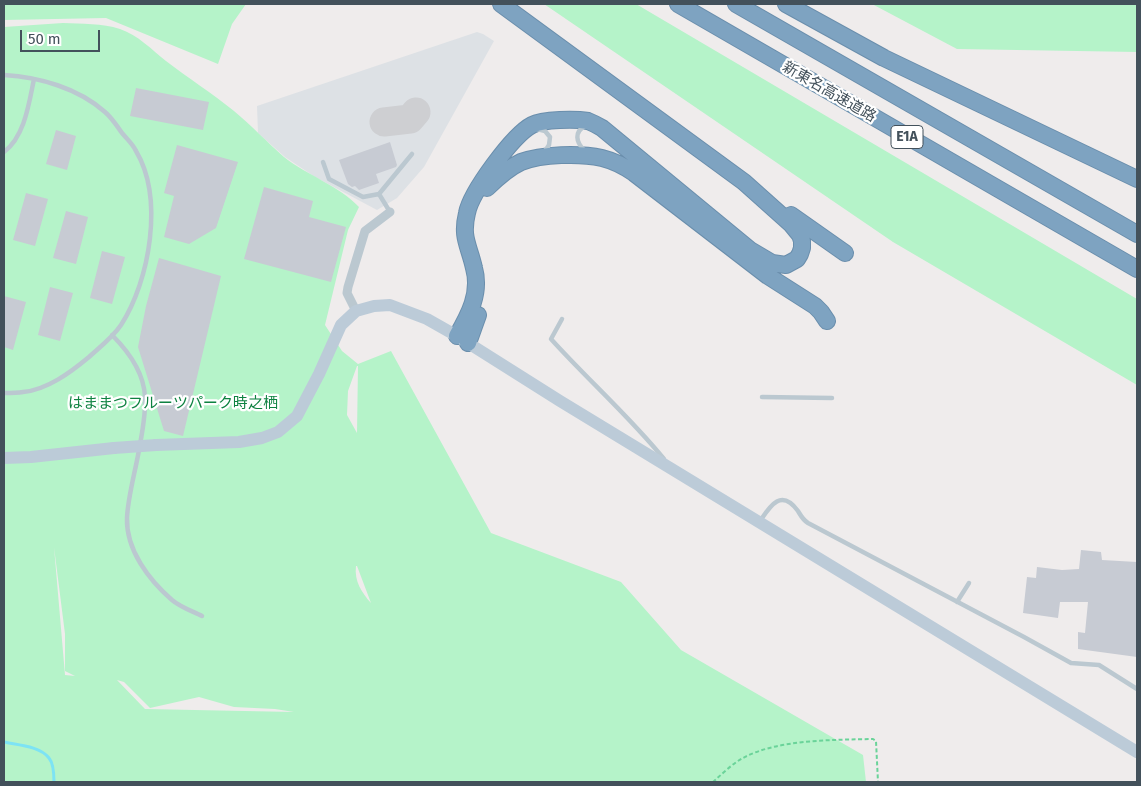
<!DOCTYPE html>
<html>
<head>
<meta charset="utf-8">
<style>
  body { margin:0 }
  #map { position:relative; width:1141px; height:786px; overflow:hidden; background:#efecec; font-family:"Fira Sans",sans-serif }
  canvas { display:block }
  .frame { position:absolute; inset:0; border:5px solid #43515b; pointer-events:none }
  .scale { position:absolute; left:20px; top:30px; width:80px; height:22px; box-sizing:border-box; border:2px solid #43515b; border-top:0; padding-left:6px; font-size:15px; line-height:18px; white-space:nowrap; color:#43515b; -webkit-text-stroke:4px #fff; paint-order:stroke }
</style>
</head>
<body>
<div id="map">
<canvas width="1141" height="786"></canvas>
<div class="frame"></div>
<div class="scale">50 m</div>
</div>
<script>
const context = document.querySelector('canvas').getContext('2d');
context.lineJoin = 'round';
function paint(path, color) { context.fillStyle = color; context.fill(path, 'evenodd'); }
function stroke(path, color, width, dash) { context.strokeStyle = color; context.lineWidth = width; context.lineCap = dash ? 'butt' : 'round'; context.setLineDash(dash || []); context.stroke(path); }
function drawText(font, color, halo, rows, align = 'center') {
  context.font = font + ' "Fira Sans","Noto Sans JP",sans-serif'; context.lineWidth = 4.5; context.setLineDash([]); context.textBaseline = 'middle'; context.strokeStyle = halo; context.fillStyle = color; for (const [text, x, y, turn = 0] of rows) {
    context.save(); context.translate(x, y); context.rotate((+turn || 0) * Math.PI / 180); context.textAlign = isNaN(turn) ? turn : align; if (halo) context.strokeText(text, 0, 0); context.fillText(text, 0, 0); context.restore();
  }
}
const airport = new Path2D(`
  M477,32L483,34L494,41L424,167L397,198L377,210L315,177L285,157L258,133L257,106Z`);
const green = new Path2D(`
  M4,4H246L232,24L218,64L106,18L4,20Z
  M544,4H636L1137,299V385L893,242Z
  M872,4H1137V52L957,49Z
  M63,23C82,24 102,23 120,29C138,35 152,50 166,61C188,78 212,93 234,111C251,125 267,142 284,157C308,176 338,185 359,207L348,230L325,325L342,351L358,364L391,351L491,533L621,582L681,650L863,755L866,782H4V27ZM357,366H358L357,433L347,415L348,391ZM54,547L65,634V671L75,676L65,675ZM356,566H357L371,603C362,593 354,581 356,566ZM117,680L124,682L150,708L199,697L234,707L275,709L294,712L145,709Z`);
const stream = new Path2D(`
  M4,742C18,745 40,746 49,758C54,764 54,775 54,782`);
const taxiway = new Path2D(`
  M384,122L410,119L416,112`);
const building = new Path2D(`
  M136,88L209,102L203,130L130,116Z
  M56,130L76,136L67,170L46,164Z
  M390,142L397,165L396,167L376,174L379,183L359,190L355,186L352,187L348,184L339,160Z
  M177,145L238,162L216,228L189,244L164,237L174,196L164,193Z
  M264,187L313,201L309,217L346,227L331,282L244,259Z
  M26,193L48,199L35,246L13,240Z
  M66,211L88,217L76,264L53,258Z
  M102,251L125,257L112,304L90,298Z
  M159,258L221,276L183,436L164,431L138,347L146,306Z
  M50,287L73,293L60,341L38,335Z
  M4,296L26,302L13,350L4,347Z
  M1081,550L1101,552L1102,560L1137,562V657L1078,649V632L1085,633L1088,602H1060L1058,618L1023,613L1027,577L1036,578L1037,567L1062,570L1079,569Z`);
const path = new Path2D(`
  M713,782C722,774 733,763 743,758C778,739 834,740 873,739L876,741L878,782`);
const lane = new Path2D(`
  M4,75C39,77 78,88 105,112C112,118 117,126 122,133C127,139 133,144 136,151C164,198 150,280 121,325C113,337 100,347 89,357C71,372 47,390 23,392C17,393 10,393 4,393
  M537,129L545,131L550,137L549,145L545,151
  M584,150C576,142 574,132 585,126
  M4,152C25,136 29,103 34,79
  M323,162L329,179L363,197L379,194
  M390,212L379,194L412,154
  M562,319L551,339C588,380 629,416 664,459
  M112,335C129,352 144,372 145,397C146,415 142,433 139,450C135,473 128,496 127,518C126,550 149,580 172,600C180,607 192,611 202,616
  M762,397L832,398
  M760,521C770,506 781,488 798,511C801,516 803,520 808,523L1024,637L1071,663L1099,665L1137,689
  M957,602L969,583`);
const street = new Path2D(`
  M356,311L347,293L348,287L365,231L390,212`);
const secondary = new Path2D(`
  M156,445L239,442L262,438L278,432L297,416L319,374L341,325L356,311L374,306L390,305L427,319L457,336L560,401L1137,752
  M4,458L31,457L114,448`);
const highway = new Path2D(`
  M678,4L1137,269
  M736,4L1137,234
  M786,4L884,58L1137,179
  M487,188C497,178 508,168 521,162C542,154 580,153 602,158C614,161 624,166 634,173L768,276L815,306L821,312L827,321
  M791,215L845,253
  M457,336C469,315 481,293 474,268C469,245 461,238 467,213C471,192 513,135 532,125C543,119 576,119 588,121C593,123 597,125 602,128L750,250L772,263L786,265L797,259L800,254L802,248V241L800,235L791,224L744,182L501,4
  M468,343L478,315`);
const secondaryBridge = new Path2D(`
  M114,448L156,445`);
const shields = [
  [907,137,32]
];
const shieldNames = [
  ["E1A",907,137]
];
const streetNames = [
  ["新東名高速道路",829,92,30]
];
const parkNames = [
  ["はままつフルーツパーク時之栖",173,404]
];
paint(airport, '#dde1e5');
paint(green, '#b5f3c9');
stroke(stream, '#7de3f4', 3);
stroke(taxiway, '#cecfd2', 29);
paint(building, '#c7cbd3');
stroke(highway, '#6a8eac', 18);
stroke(path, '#6ad399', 2, [4, 2.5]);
stroke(lane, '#bbc8d0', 4.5);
stroke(street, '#bbc8d0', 9);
stroke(secondary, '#bccbd8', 12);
stroke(highway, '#7ea3c1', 16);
stroke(secondaryBridge, '#bccbd8', 12);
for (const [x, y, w] of shields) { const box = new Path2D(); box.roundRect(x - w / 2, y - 11.5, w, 23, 4); context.fillStyle = '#fff'; context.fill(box); stroke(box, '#43515b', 1); }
drawText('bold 14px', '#43515b', null, shieldNames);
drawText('15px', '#43515b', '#fff', streetNames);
drawText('15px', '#0e8241', '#fff', parkNames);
</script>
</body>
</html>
